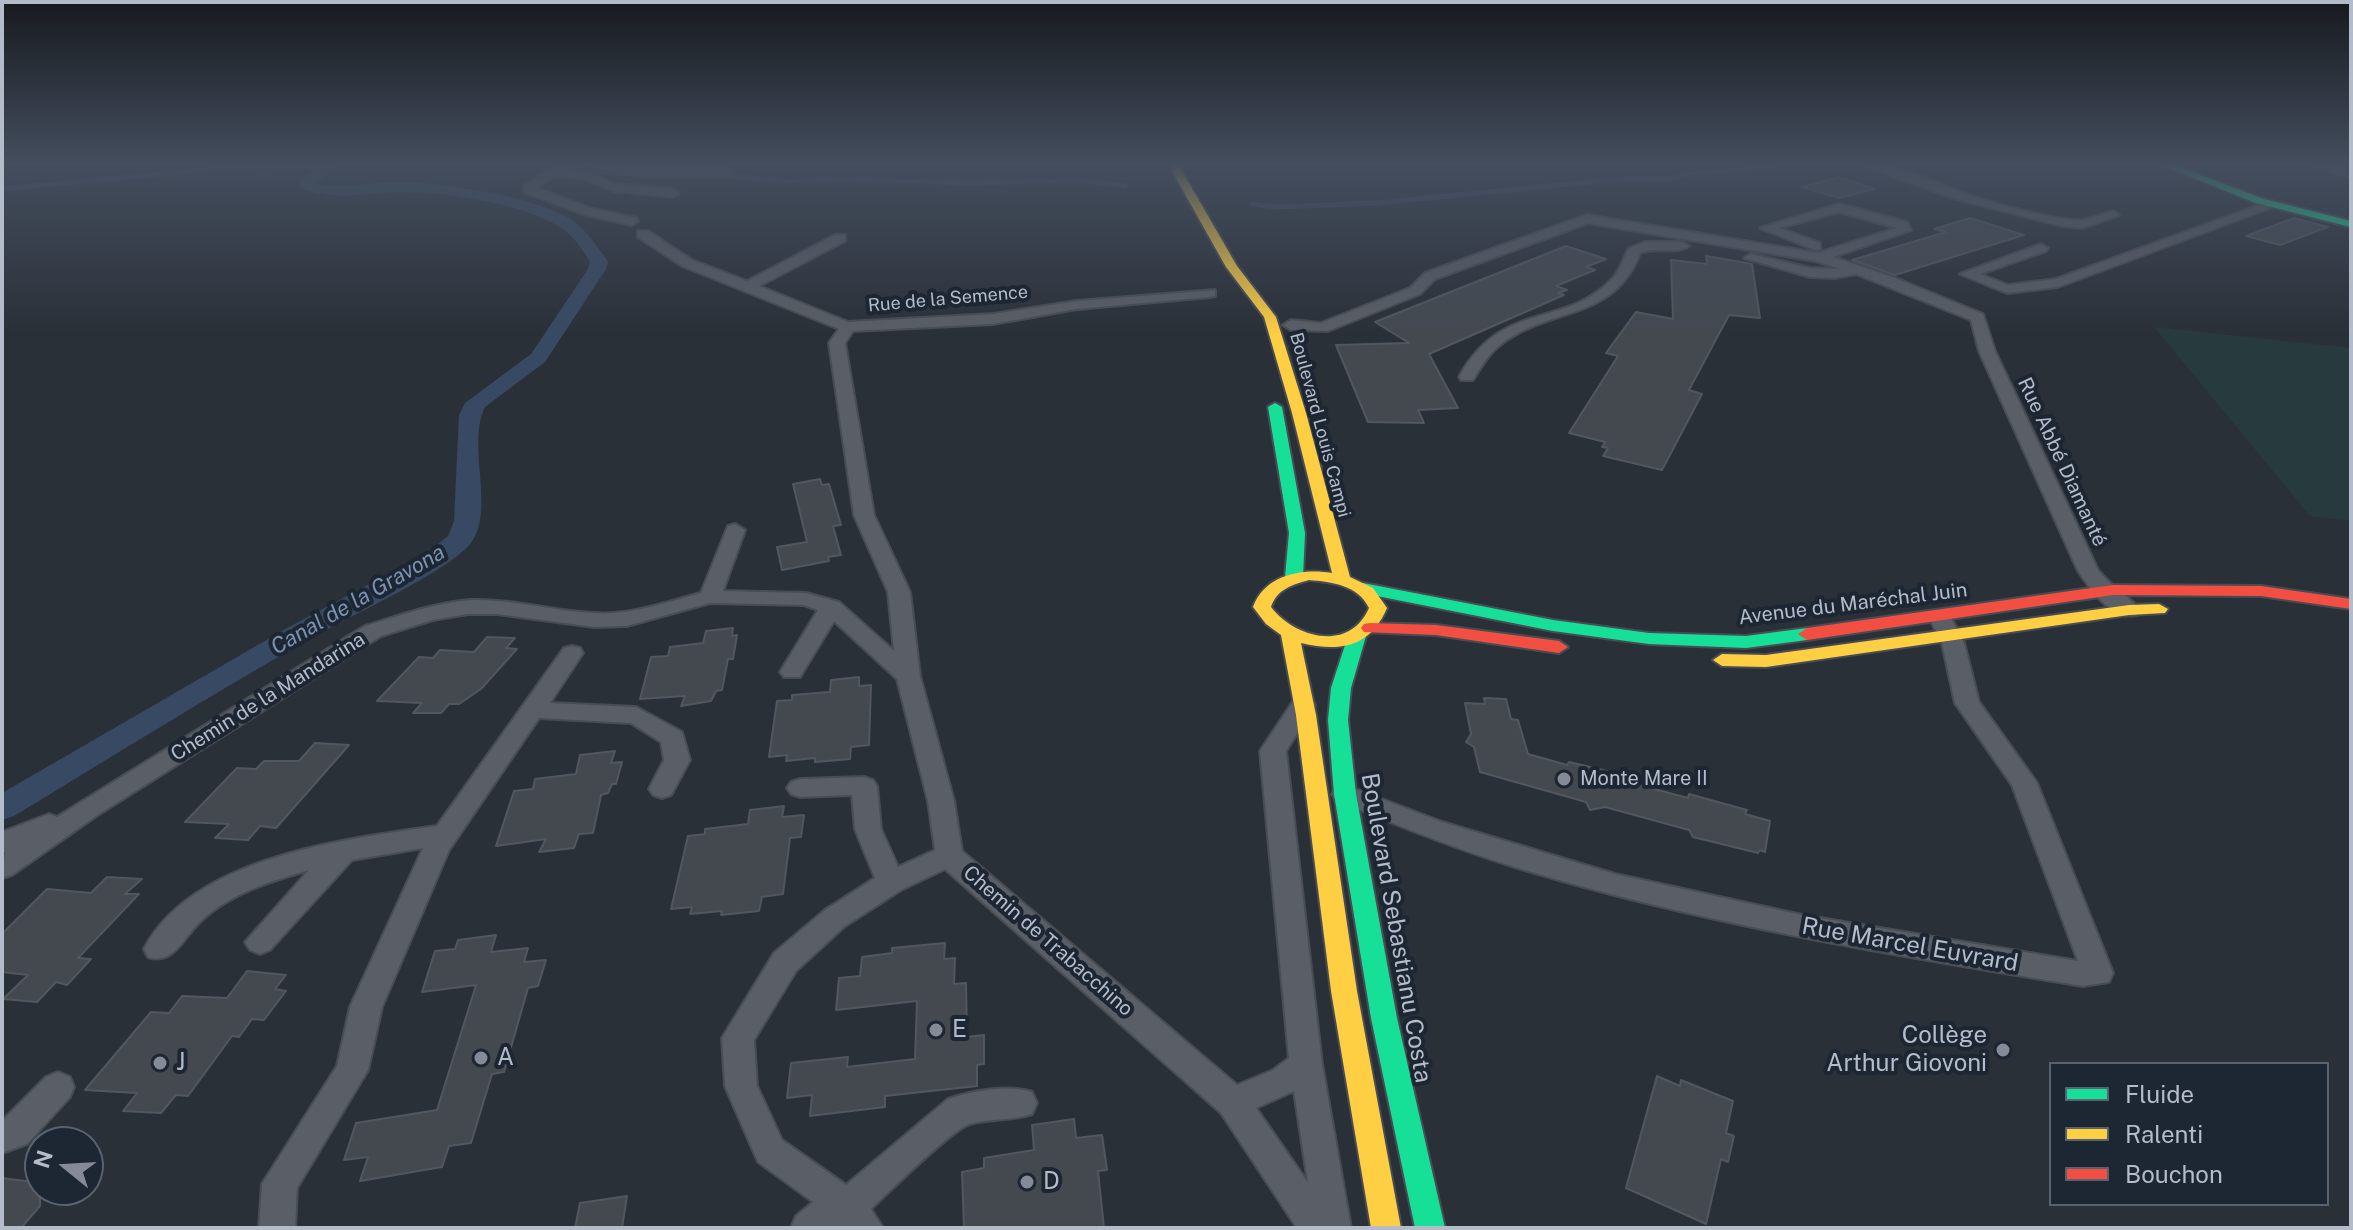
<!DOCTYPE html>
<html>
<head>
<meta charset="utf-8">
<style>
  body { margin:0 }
  #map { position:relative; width:2353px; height:1230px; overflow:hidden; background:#2a3038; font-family:"Public Sans",sans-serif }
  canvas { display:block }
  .frame { position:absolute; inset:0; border:4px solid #b4bcc9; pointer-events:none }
  .legend { position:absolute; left:2049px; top:1062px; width:280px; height:144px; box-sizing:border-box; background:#1d2633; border:2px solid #59626f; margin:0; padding:10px 14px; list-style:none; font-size:24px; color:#b4bcc9 }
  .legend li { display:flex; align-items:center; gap:16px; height:40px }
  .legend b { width:40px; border:2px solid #59626f }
  .north { position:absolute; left:24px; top:1126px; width:80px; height:80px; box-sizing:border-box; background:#1d2633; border:2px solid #59626f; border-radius:50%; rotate:288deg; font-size:22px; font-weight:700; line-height:32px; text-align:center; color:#b4bcc9 }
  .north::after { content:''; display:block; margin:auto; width:28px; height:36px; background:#848b96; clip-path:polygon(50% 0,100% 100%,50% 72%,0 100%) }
</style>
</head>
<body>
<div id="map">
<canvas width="2353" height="1230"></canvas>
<div class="frame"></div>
<ul class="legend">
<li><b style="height:10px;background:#16e098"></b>Fluide</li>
<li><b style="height:10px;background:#ffcf43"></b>Ralenti</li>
<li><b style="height:10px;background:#f24e42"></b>Bouchon</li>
</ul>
<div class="north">N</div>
</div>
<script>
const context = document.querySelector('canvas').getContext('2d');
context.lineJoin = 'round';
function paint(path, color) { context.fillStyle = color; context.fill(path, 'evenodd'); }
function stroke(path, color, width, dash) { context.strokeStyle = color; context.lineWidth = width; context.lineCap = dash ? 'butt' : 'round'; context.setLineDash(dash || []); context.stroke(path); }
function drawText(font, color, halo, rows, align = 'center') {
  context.font = font + ' "Public Sans",sans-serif'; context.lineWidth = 8; context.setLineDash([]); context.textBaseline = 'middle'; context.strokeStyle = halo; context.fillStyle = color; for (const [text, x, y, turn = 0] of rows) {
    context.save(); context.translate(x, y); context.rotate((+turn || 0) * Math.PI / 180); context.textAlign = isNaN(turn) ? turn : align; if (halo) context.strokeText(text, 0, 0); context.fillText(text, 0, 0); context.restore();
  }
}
const green = new Path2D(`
  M2154,327L2351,348V521L2310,516Z`);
const stream = new Path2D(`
  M566,166L595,172L640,175
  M718,175L786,181L846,179L970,183L1078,180L1125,186
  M2,189L245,166L443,164
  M1252,204L1276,207L1377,203L1632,178L1667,179L1691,173L1777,168`);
const canal = new Path2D(`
  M322,164L336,165L317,184C346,189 375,182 403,182C444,183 538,197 572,220C587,231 598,247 608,262L606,269L545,362L485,407C466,445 496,509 471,543C450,571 345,618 310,639C210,695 112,757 14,816L2,820V793L289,627L427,553L448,536L454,521L459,415L465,403L531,354L588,269L590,262C582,248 572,234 558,226C521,203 445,192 403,192C369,192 332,203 300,187V181Z`);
const building = new Path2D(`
  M1839,177L1875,189L1839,198L1802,187Z
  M1970,218L2024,235L1895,275L1852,260L1946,232L1934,229Z
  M2294,218L2328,227L2280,245L2246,236Z
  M1566,246L1606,259L1586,267L1595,270L1556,286L1567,290L1558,293L1564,295L1429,354L1458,408L1418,410L1424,423L1368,422L1336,345L1409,343L1375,322Z
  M1706,256L1752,264L1760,318L1729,315L1689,390L1702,394L1662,470L1603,456L1608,448L1602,447L1605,442L1569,433L1618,356L1606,353L1636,312L1673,319L1671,260L1707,264Z
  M820,479L822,485L829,484L841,525L833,526L841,555L828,557L829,561L782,570L777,547L807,542L793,484Z
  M733,628L732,636L737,635L733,659H728L722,690L716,691L711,701L681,706L685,696L640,699L651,657L668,656L670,647L703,643L706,631Z
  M487,637L515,638L506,648L517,649L481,689L459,704H449L441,713H413L422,703L377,701L419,657L433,658L440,650L474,652Z
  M859,677V686L871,685L869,745L851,747L850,759L815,762V758L786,761L787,755L769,757L777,701L792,700V695L830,692L831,680Z
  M1484,698L1506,699L1511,719L1518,720L1528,754L1567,765L1569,762L1603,770L1625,777L1624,781L1688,798L1689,794L1747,810L1745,814L1770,821L1765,852L1760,850L1758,853L1693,837L1689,830L1605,807L1590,810L1586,802L1480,772L1474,747L1466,742L1471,734L1465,703L1485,704Z
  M315,743L349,745L276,828L260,826L248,840L215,838L229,824L185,822L237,768L256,769L264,761H299Z
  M615,751L611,763L622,762L616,784H612L608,793L601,795L593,833L579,834L574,848L539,852L546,839L496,846L514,791L533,789L535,779L576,774L580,755Z
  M784,806L782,817L804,815L801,837L790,838L783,894L762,897L759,911L721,915L722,911L690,914L692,907L671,909L688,836L705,834V829L748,824L750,810Z
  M107,877L142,879L125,894H139L78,958L91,959L67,985L56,982L37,1002L3,999L28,975L2,972V934L47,889L91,893Z
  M496,935L491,952L528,948L524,962L546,960L538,986L528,988L504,1072L492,1074L471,1143L449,1146L442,1167L360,1181L368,1157L344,1160L356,1123L437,1110L476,985L422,992L435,951L455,949L458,940Z
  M945,943L944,959L955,958L954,984L966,983L967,1037L984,1035V1064L977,1065V1086L885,1096V1107L810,1116L812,1095L787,1098L791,1063L848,1057L847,1067L915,1059L917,1001L836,1010L839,978L860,976L862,957L892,953V948Z
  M247,971L286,975L275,989L286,991L264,1020L252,1019L239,1037L232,1036L188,1096L176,1095L161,1113L123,1111L137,1093L85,1090L151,1012L169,1013L182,996L227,998Z
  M1657,1076L1680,1086L1681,1080L1733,1101L1726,1133L1734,1136L1728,1162L1721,1159L1706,1224L1626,1188Z
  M1074,1119L1076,1138L1102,1135L1107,1170L1098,1171L1104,1228H964L962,1172L984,1168V1158L1034,1150L1032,1125Z
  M2,1178L40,1183V1206L21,1228H2Z
  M627,1196L622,1228H575L580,1203Z`);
const street = new Path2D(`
  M558,164H571L564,170L591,174L615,184L673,189L679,193L673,197L613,191L585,179L554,176L537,188L593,209L637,218L638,221L632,225L586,215L524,192V186Z
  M583,164H608L638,168H728L734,172L728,176H638Z
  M1858,164C1891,162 1928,179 1958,191C1980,200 2062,223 2083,220C2093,218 2103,214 2113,211L2119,215L2082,228L2062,226L1953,198Z
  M2310,164H2327L2351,170V178Z
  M2268,202L2278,205L2058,287L2007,293L1960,274L2041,244L2048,248L2046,251L1980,274L2008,285L2056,279Z
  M1839,204L1907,222L1911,230L1833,257L1895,278L1983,314L1995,351L2098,570C2112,588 2128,595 2140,610L2137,615C2112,621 2090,589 2078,571L1979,351L1971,320L1856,274L1835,278L1810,277L1744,258L1751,254L1810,268L1840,269L1816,261L1588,223L1435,279L1420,294L1328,331L1291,330L1283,325L1291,320L1321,323L1410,288L1425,273L1587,215L1818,253L1897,228L1839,212L1779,228L1820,243V249L1815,250L1760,228Z
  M638,231H648L692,260L747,281L835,235H845V241L759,286L848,322L993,314L1077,301L1215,290V296L1210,297L1077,309L993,324L853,331L845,343L874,515L910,592L920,676L954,801L962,851L1237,1085L1273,1070L1289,1058L1260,751L1294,700H1312L1315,705L1286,751L1322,1064L1351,1228H1297L1221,1113L945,869L901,890L845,926L796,971L754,1040L757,1086L782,1140L846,1185L948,1099C971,1091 1009,1084 1032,1092L1037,1103L1032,1114C1012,1121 991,1118 970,1124C952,1129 889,1192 871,1209L883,1228H791L796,1216L813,1202L758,1162L725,1086L722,1038L774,953L825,910L875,878L855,829L852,795L800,797L791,794L787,788L791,782L800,779L864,777L873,780L877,786L881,829L898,867L935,850L928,801L897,679L834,621L800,677H784L780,672L818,610L804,605L710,603L627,626L594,627L497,614H468L433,620L381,636L96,816L12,875L2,878L5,852L2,853V832L49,814L57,817L365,626C399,616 436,602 472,600C513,599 553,611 593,613C630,616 666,602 701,593L728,526L735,524L745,530L723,591L806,593L839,602L894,651L888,592L854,515L829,343L839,329L682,266L638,237ZM1294,1091L1308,1183L1256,1108Z
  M1645,242H1682L1689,246C1675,255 1655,246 1640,253C1615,320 1552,307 1504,342C1489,352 1482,366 1473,380H1461L1459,377C1502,299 1564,329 1611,280C1620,271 1623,259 1629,248Z
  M1941,612L1949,614L1964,643L1979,702L2037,783L2113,973L2109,982L2083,986C1893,955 1702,924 1518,868C1456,849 1396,825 1336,800L1332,794L1336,788L1345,785L1442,822L1615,874L1802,915L2078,961L2012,785L1955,703L1942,643L1930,619Z
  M572,646L580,648L583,653L550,703L636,707L682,732L690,760L671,795L662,798L653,795L649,789L664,760L661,742L631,723L539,718L449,850L382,1007L368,1070L297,1188L295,1228H259L262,1184L337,1066L350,1007L423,848L352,860L270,950L260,954L250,950L245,942L309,870C272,881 230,893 201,921C184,936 174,966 148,957L144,949C192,857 345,839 437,826L564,648Z
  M58,1072L70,1077L74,1087L70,1097L27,1144L2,1153V1121L46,1077Z`);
const fast = new Path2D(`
  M2159,164H2171L2264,199L2351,221V227L2256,203Z
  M1275,403L1282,407L1305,533L1303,577L1294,582L1285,577L1289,533L1268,407Z
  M1363,583L1553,620L1649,633L1746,636L1807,628L1816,634L1807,640L1746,648L1649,644L1553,631L1357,592L1354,588Z
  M1357,630L1366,636L1351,688L1348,720L1356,794L1397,1018L1445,1228H1415L1371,1018L1334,794L1328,720L1331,688L1348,636Z`);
const slow = new Path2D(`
  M1172,164H1181L1182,171L1237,266L1276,317L1306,413L1350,577L1373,588L1387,608C1370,648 1340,652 1301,643L1316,715L1357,991L1401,1228H1371L1331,991L1296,715L1281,635L1266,624L1253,607C1265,575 1301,568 1332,573L1292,413L1264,317L1226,267L1172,171ZM1309,580C1332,582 1358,585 1369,608C1350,652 1296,639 1271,607C1277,589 1292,585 1309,580Z
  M2159,604L2168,609L2165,613L2129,615L1766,667L1722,666L1713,660L1722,654L1766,655L2129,605Z`);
const jam = new Path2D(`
  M2113,585L2261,586L2351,599V609L2261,596L2113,595L1807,640L1798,634L1807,628Z
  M1370,623L1436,625L1559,641L1568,647L1559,653L1436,635L1364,632L1361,628L1364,624Z`);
const markers = [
  [1564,779,8,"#848b96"],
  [936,1030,8,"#848b96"],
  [2003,1050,8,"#848b96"],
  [481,1058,8,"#848b96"],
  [160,1063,8,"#848b96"],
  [1027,1182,8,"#848b96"]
];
const farStreetnames = [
  ["Rue de la Semence",948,299,-5],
  ["Boulevard Louis Campi",1320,425,75]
];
const streetNames = [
  ["Rue Abbé Diamanté",2062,462,65],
  ["Avenue du Maréchal Juin",1853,604,-7],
  ["Chemin de la Mandarina",268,697,-32],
  ["Chemin de Trabacchino",1048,941,41]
];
const poiNames = [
  ["Monte Mare II",1580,779]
];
const waterNames = [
  ["Canal de la Gravona",358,600,-30]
];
const nearStreetnames = [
  ["Boulevard Sebastianu Costa",1396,928,80],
  ["Rue Marcel Euvrard",1910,945,10]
];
const nearPoinames = [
  ["E",952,1030],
  ["Collège",1987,1036,"right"],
  ["Arthur Giovoni",1987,1064,"right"],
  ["A",497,1058],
  ["J",176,1063],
  ["D",1043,1182]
];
paint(green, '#273a3e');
stroke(stream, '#384963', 5);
paint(canal, '#384963');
paint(building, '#444950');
stroke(building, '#52575f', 2);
stroke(street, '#484c53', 4);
stroke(fast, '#484c53', 4);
stroke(slow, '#484c53', 4);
stroke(jam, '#484c53', 4);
paint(street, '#5a5e66');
paint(fast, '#16e098');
paint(slow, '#ffcf43');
paint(jam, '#f24e42');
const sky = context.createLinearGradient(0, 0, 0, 336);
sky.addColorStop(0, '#171a1f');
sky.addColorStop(0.49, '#444e5e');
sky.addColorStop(1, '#444e5e00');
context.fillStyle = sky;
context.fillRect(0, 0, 2353, 336);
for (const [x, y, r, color] of markers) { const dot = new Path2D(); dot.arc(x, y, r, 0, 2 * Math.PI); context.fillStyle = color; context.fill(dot); stroke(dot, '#1d2633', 3); }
drawText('18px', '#b4bcc9', '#1d2633', farStreetnames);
drawText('20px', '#b4bcc9', '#1d2633', streetNames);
drawText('20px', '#b4bcc9', '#1d2633', poiNames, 'left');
drawText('italic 22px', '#7c92b1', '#1d2633', waterNames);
drawText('24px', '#b4bcc9', '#1d2633', nearStreetnames);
drawText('24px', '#b4bcc9', '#1d2633', nearPoinames, 'left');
</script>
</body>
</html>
